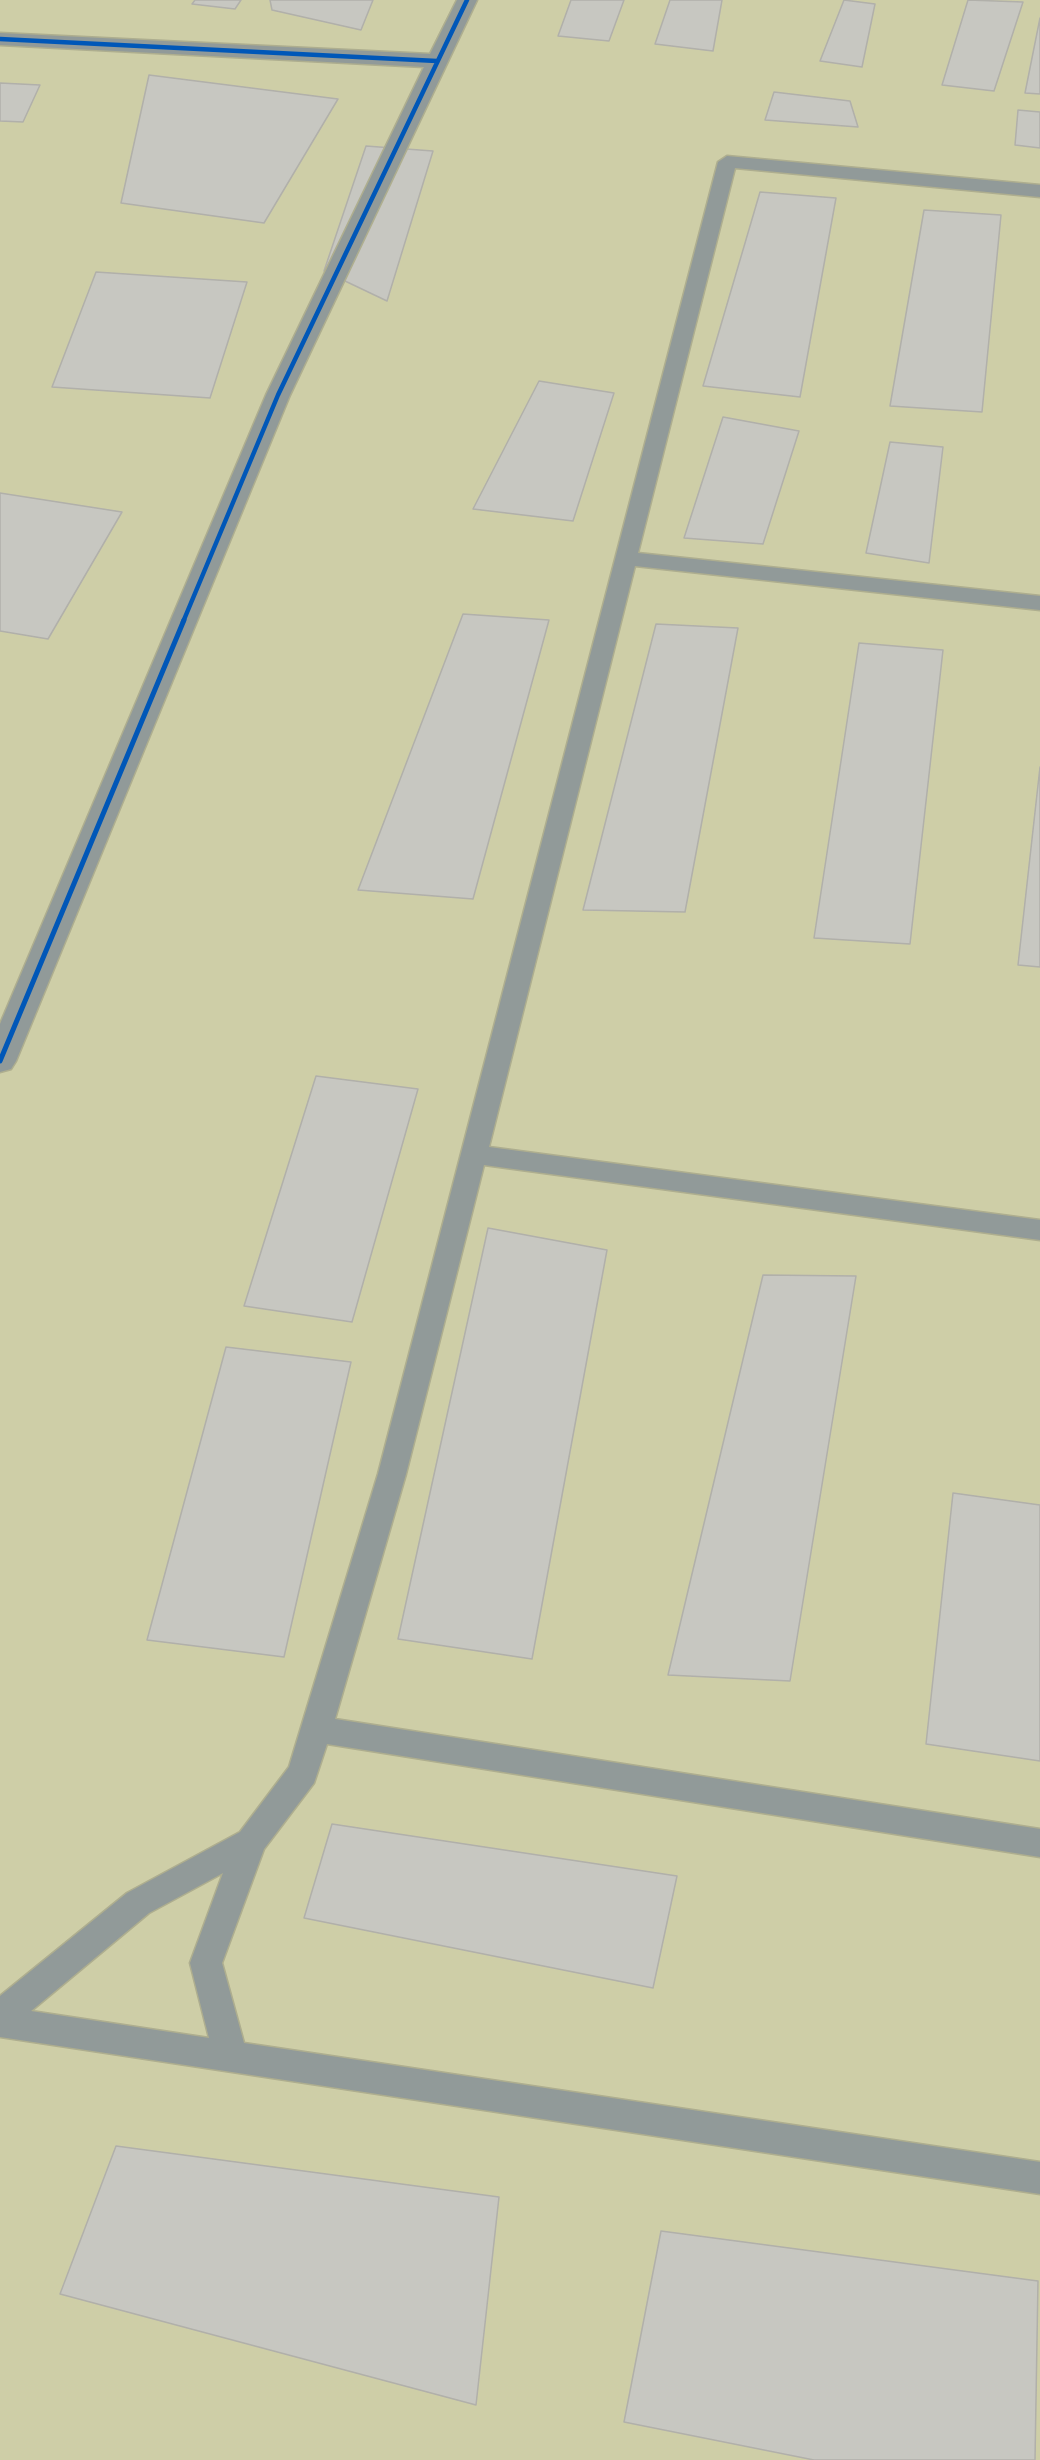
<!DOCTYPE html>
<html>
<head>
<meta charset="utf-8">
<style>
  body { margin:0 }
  canvas { display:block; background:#cecea7 }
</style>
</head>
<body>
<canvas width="1040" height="2460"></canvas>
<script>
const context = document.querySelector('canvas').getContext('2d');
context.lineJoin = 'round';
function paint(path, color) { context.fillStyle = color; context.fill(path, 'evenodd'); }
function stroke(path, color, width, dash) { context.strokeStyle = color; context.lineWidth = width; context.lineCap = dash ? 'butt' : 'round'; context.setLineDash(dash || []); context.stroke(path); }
const building = new Path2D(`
  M195,0H241L235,9L192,4Z
  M270,0H373L361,30L272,10Z
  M571,0H624L609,41L558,36Z
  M670,0H722L713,51L655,44Z
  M844,0L875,4L862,67L820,61Z
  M968,0L1023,2L994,91L942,85Z
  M1040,18V94L1025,93Z
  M149,75L338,99L264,223L121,203Z
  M0,83L40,85L23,122L0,121Z
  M774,92L850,101L858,127L765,120Z
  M1018,110L1040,112V148L1015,145Z
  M366,146L433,151L387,301L324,271Z
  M760,192L836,198L800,397L703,386Z
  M924,210L1001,215L982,412L890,406Z
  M96,272L247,282L210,398L52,387Z
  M539,381L614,393L573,521L473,509Z
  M723,417L799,431L763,544L684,538Z
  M890,442L943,447L929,563L866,553Z
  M0,493L122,512L48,639L0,631Z
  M463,614L549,620L473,899L358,890Z
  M656,624L738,628L685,912L583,910Z
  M859,643L943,650L910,944L814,938Z
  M1040,767V967L1018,965Z
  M316,1076L418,1089L352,1322L244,1306Z
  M488,1228L607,1250L532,1659L398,1639Z
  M763,1275L856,1276L790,1681L668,1675Z
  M226,1347L351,1362L284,1657L147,1640Z
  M953,1493L1040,1505V1761L926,1744Z
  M332,1824L677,1876L653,1988L304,1918Z
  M116,2146L499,2197L476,2405L60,2294Z
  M661,2231L1038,2281L1035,2460H814L624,2422Z`);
const service = new Path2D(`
  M727,156L1040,185V197L735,168L638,553L1040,596V610L635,566L489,1147L1040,1220V1240L484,1165L406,1474L335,1719L1040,1829V1857L327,1744L314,1783L264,1849L222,1963L244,2043L1040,2162V2194L0,2037V1996L127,1893L240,1832L289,1767L378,1474L718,162ZM223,1873L190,1963L209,2038L31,2011L149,1913Z`);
const minor = new Path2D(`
  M457,0H477L290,395L16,1061L11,1069L0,1072V1024L266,395L424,67L0,45V33L430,54Z`);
const cyclewayFar1 = new Path2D(`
  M0,39L437,61
  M183,622L278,395L467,0`);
const cycleway = new Path2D(`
  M0,1061L184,620`);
paint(building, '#c7c7c1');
stroke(building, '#b1b0aa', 1.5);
stroke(service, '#aeae8f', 3);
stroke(minor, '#aeae8f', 3);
paint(service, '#919a99');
paint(minor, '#919a99');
stroke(cyclewayFar1, '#0057b8', 4.5);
stroke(cycleway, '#0057b8', 5);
</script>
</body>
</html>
